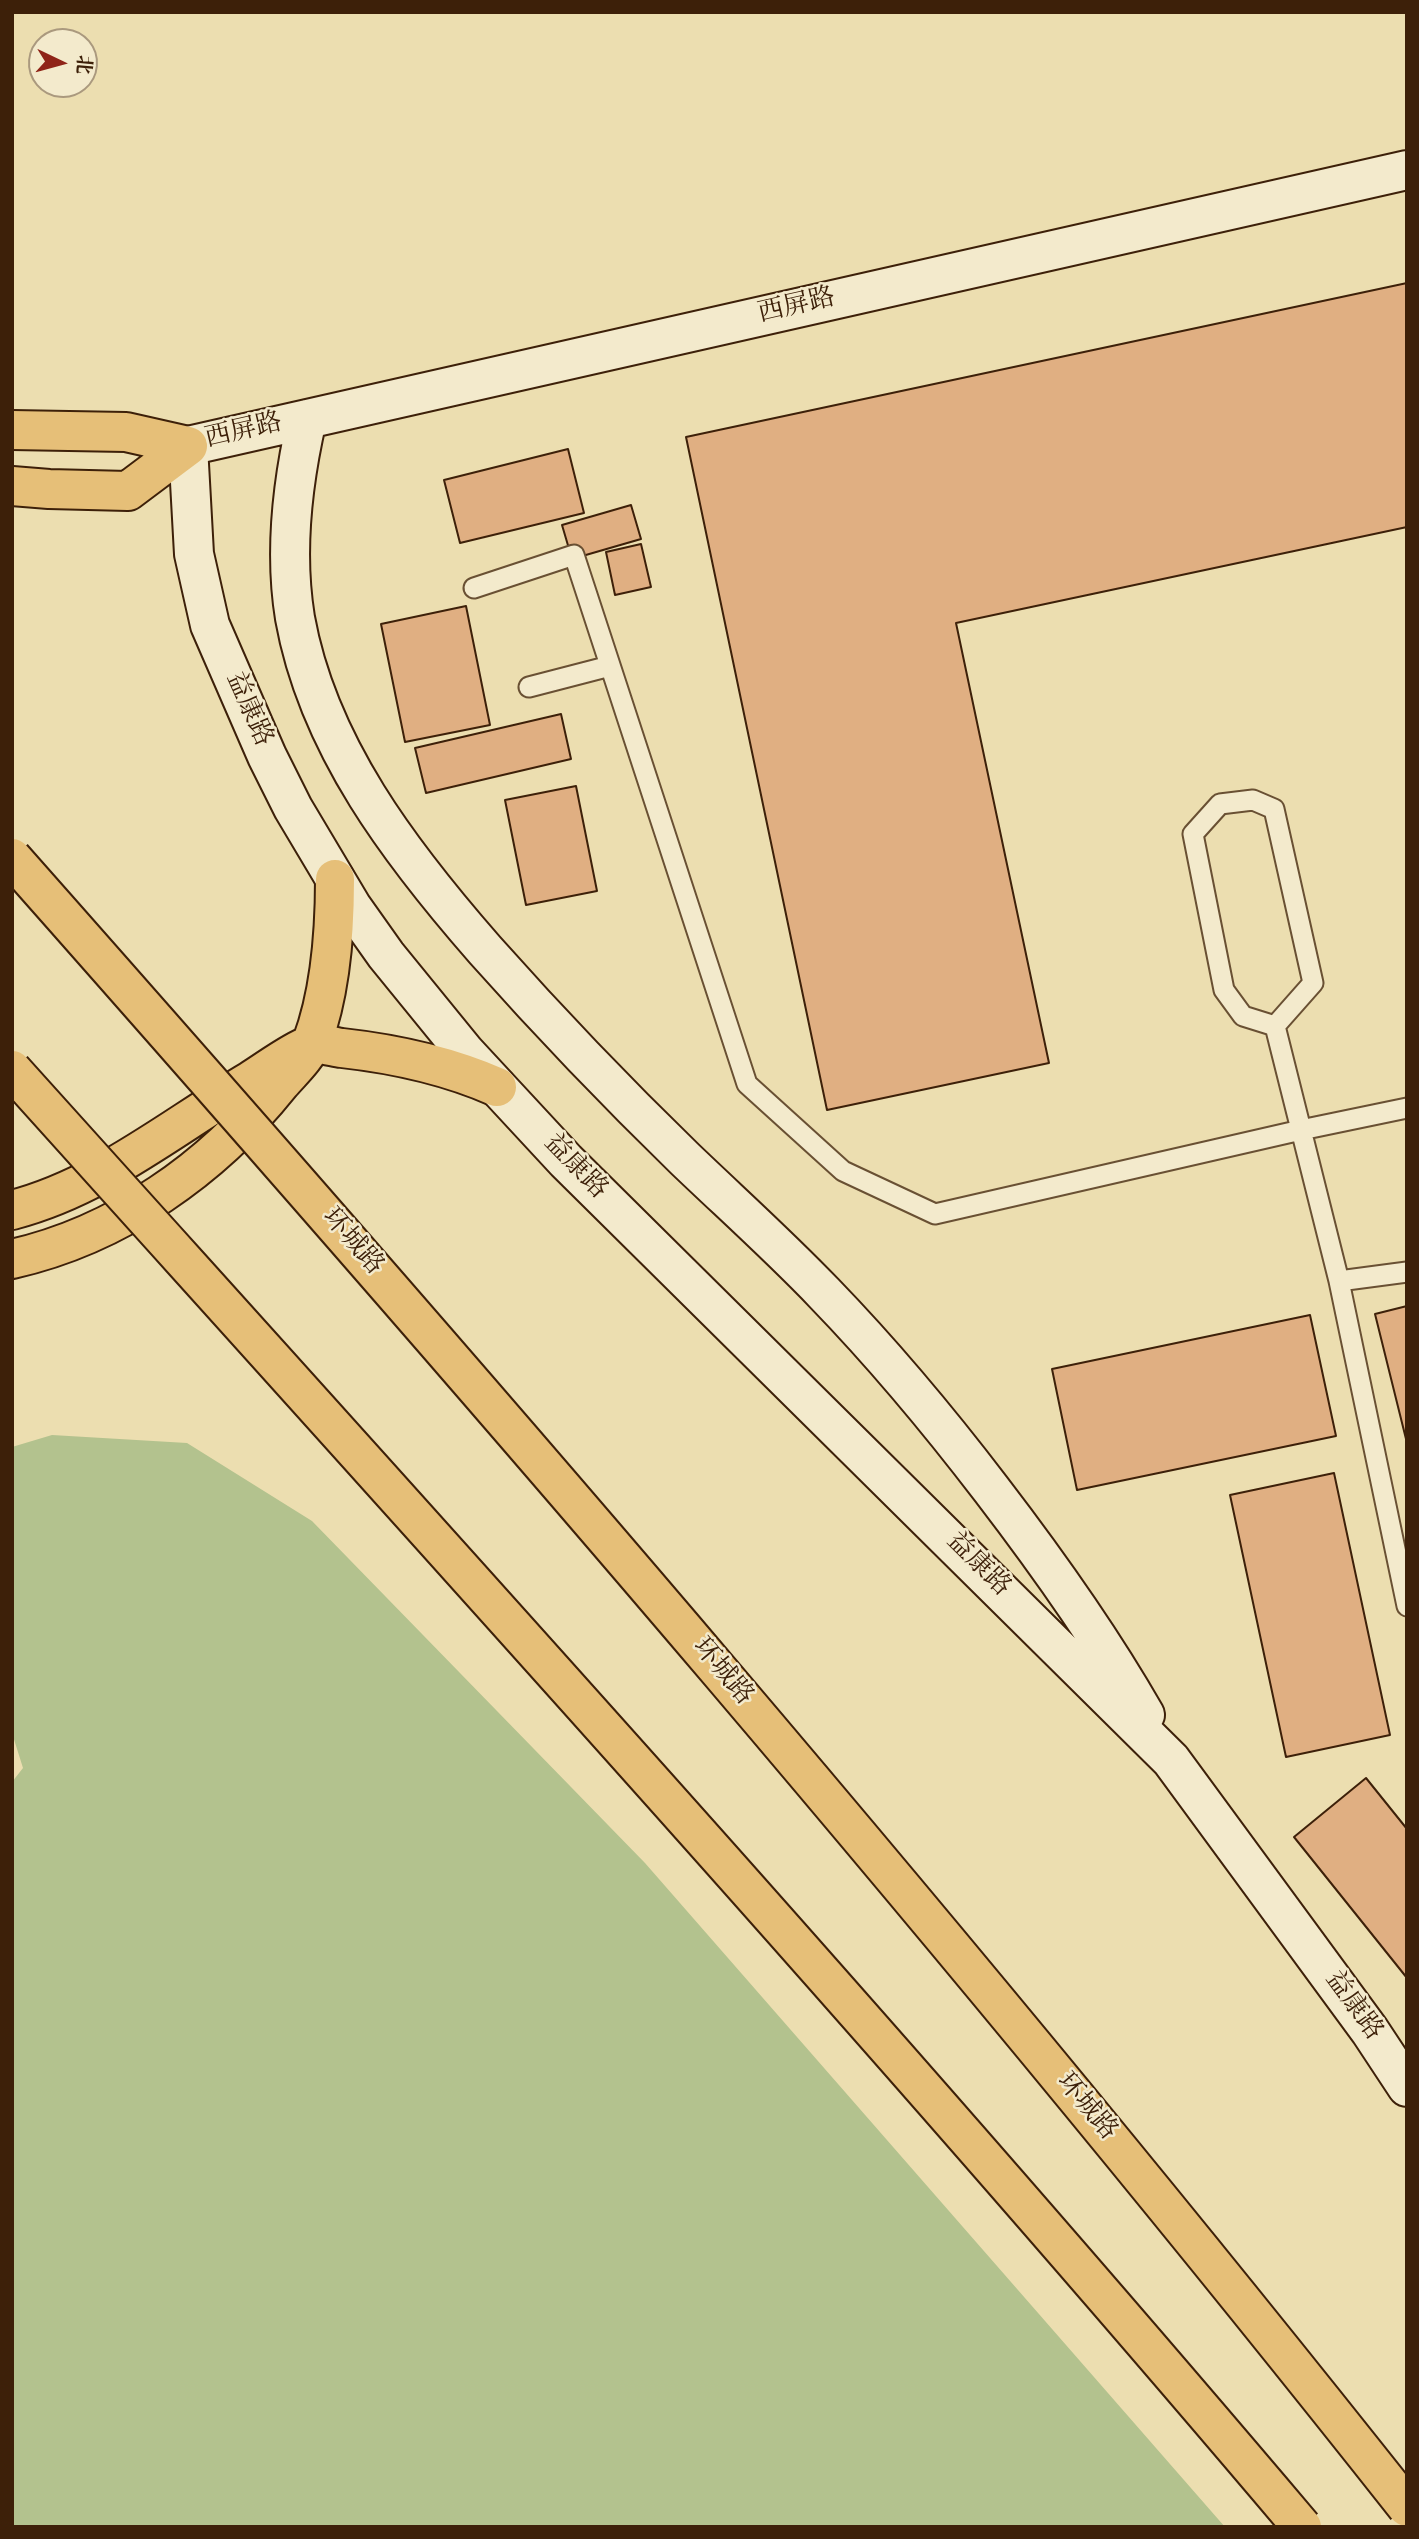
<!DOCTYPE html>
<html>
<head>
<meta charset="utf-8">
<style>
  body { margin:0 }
  #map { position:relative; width:1419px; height:2539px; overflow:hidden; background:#ecdeb0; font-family:"Sorts Mill Goudy","Noto Serif SC",serif }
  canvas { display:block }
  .frame { position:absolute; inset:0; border:14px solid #3d2009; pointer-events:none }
  .north { position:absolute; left:28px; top:28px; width:70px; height:70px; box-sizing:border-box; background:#f3eacc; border:2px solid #aa997e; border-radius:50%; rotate:95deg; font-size:19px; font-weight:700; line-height:28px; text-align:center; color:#3d2009 }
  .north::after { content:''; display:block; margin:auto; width:24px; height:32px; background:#8f2418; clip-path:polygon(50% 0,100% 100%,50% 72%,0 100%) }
</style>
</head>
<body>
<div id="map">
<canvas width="1419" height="2539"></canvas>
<div class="frame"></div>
<div class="north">北</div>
</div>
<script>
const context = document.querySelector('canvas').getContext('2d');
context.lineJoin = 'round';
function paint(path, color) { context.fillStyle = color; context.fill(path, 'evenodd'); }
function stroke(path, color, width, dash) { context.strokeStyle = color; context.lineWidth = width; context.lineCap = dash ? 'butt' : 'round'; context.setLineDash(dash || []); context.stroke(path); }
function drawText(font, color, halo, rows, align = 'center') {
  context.font = font + ' "Sorts Mill Goudy","Noto Serif SC",serif'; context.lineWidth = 5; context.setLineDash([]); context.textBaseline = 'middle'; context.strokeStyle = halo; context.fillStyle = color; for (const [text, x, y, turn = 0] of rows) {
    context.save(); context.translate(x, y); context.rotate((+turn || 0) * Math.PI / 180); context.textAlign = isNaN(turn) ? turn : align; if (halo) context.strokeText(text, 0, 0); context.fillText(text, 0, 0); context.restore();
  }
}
const green = new Path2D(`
  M52,1435L187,1443L312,1521L645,1863L1225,2527H12V1782L23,1768L12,1733V1447Z`);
const building = new Path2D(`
  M1407,283V527L956,623L1049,1063L827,1110L686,437Z
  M568,449L584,513L460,543L444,480Z
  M631,505L641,539L572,559L562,525Z
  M641,544L651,587L615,595L606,552Z
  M466,606L490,725L405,742L381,624Z
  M561,714L571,759L426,793L415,748Z
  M576,786L597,891L526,905L505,800Z
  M1407,1306V1443L1375,1314Z
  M1310,1315L1336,1436L1077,1490L1052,1369Z
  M1334,1473L1390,1735L1286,1757L1230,1495Z
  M1366,1778L1407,1829V1978L1294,1837Z`);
const lane = new Path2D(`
  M474,588L574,555L747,1084L843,1171L935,1214L1301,1130L1407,1108
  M529,687L610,666
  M1253,800L1274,809L1313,983L1275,1026L1243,1016L1224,990L1193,834L1220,804Z
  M1275,1026L1339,1281L1407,1606
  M1339,1281L1407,1272`);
const secondary = new Path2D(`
  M1407,170L188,446L194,554L210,625L267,756L293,808L352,907L386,955L465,1052L566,1161L1171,1760L1370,2031L1407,2087
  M307,419C292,484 284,551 295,618C318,746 401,854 485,950C549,1022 616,1092 685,1159C732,1204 780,1247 824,1293C884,1355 939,1421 991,1489C1047,1562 1100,1636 1145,1715`);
const primary = new Path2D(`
  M12,430L126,432L188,446
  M12,486L49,489L128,491L188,446
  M12,1210C101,1187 172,1127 250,1081C268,1070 291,1052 310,1045C319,1042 333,1047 342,1048C396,1054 447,1065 497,1087
  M12,1259C118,1235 212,1169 280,1084C290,1072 307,1057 312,1042C330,994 335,930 335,879`);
const primaryBridge = new Path2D(`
  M12,858C489,1397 960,1942 1407,2507
  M12,1070C446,1552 883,2032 1302,2527`);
const streetNames = [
  ["西屏路",797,308,-13],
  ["西屏路",244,433,-13],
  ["益康路",247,710,66],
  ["益康路",574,1168,46],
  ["环城路",351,1243,49],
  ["益康路",977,1566,45],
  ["环城路",721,1673,50],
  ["益康路",1352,2007,54],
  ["环城路",1085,2108,50]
];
paint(green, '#b3c28e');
paint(building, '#e0af82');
stroke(building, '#3d2009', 2);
stroke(lane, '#695033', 23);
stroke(secondary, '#3d2009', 42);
stroke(primary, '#3d2009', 42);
stroke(lane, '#f3eacc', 19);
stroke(secondary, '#f3eacc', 38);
stroke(primary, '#e6bf78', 38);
stroke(primaryBridge, '#3d2009', 42, []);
stroke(primaryBridge, '#e6bf78', 38);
drawText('26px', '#3d2009', '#f3eacc', streetNames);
</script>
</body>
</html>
